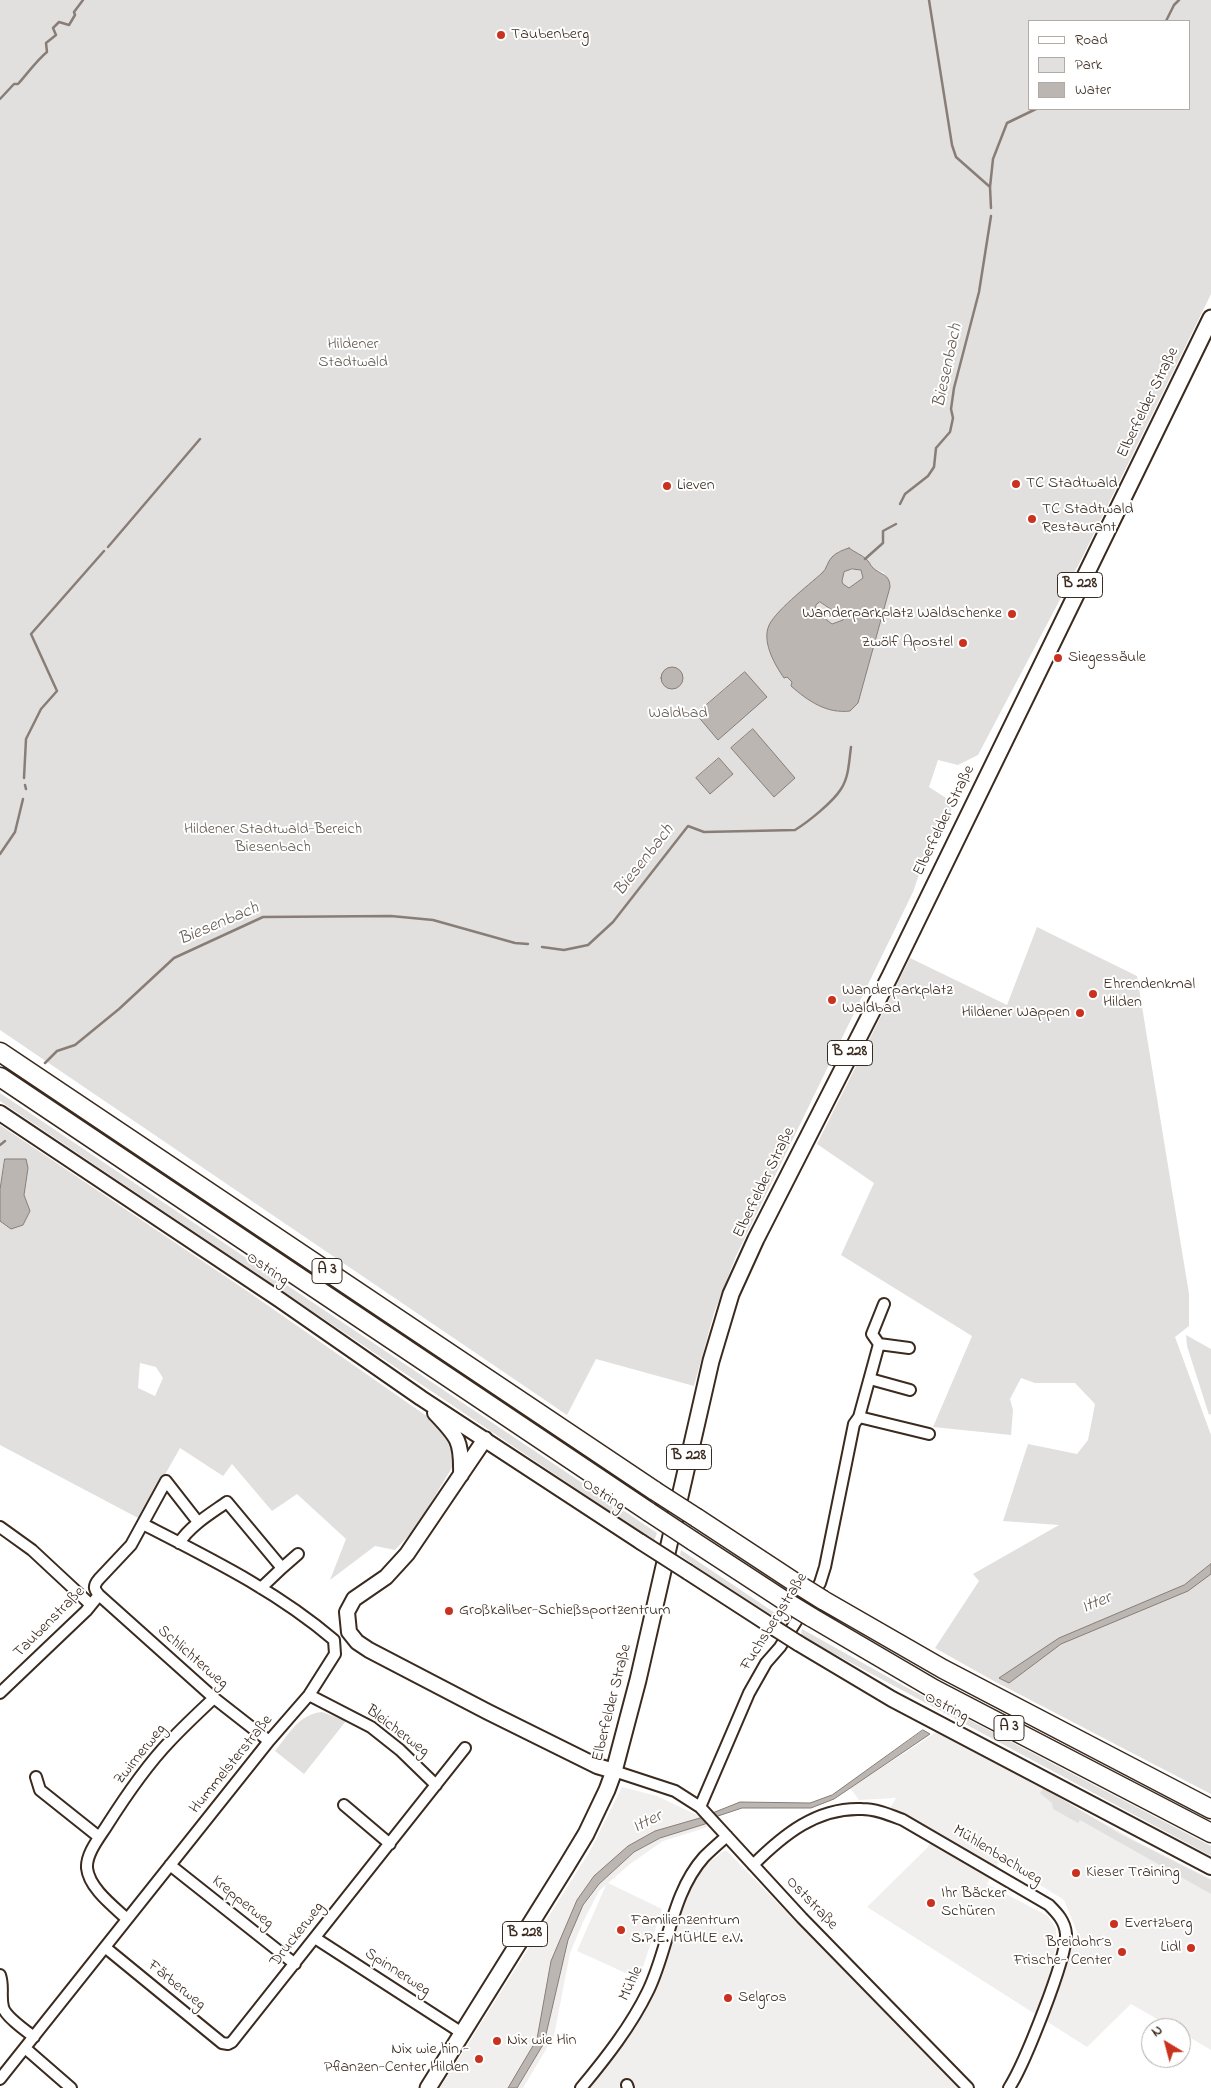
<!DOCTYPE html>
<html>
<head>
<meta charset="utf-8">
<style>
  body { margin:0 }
  #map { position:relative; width:1211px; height:2088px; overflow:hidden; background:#fff; font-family:"Indie Flower",sans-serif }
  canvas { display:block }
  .legend { position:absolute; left:1028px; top:20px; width:162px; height:90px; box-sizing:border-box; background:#fff; border:1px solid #b1aaa5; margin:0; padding:6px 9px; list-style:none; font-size:15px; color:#3b2a1e }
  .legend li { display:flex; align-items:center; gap:10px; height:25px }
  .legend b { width:25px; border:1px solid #b1aaa5 }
  .north { position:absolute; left:1141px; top:2018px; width:50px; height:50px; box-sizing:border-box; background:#fff; border:1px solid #b1aaa5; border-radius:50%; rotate:323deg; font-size:14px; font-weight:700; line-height:20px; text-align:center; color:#3b2a1e }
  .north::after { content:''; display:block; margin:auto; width:18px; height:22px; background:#c8321e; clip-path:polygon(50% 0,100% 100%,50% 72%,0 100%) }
</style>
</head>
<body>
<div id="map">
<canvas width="1211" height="2088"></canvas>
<ul class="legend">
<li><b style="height:6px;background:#fff"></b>Road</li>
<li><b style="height:14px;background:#e2e0de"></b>Park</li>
<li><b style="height:14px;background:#bcb6b3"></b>Water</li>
</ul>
<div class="north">N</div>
</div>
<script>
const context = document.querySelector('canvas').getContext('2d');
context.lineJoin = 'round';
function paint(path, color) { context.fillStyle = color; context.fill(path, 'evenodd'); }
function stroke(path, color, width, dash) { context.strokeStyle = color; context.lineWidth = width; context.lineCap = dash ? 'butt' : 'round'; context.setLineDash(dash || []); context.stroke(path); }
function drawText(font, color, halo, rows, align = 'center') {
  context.font = font + ' "Indie Flower",sans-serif'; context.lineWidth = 4; context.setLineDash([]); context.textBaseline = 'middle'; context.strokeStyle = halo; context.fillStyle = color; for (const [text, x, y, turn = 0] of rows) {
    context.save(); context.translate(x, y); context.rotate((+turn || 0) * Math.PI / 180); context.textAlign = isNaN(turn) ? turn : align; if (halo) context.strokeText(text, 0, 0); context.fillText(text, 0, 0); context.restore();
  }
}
const built = new Path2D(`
  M938,1731L1138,1842L1211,1879V2050L1181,2032V2028H1173L1131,2004L1087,2047L867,1907L927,1848L937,1832L903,1815L889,1810L896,1798L859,1800L850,1788ZM1000,1860L1064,1900L1077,1932L1063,1963L1052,1961L1056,1948V1929L1048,1916L987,1884Z
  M622,1787L657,1796L699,1816L708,1827L663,1841L630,1864L608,1883L662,1909L639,1979L577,1951L606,1885L599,1891L583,1922L570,1953L554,2036L523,2088H440L590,1851Z
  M724,1851H727L958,2088H588L635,2028L650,1999L683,1904L703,1867Z`);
const green = new Path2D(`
  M0,0H1211V294L1083,556L978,755L958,765L938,760L929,787L946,798L952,807L946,827L925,857L913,892L736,1256L714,1313L694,1386L596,1359L567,1415L0,1030ZM1030,21H1190V109H1030ZM839,551H853L874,569L884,573L890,587L858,703L850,711L838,712L791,686L792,682C744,631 773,617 814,580C818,577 823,574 826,570C830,562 832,557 839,551Z
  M848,570H861L863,578L849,588C841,585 841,580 844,572Z
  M819,602L835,612H841L844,616L843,620L832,624L815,611L816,604Z
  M1037,927L1137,976L1189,1294V1326L1175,1337L1211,1435V1794L992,1680L935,1648L979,1581L973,1574L1059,1525L1003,1521L1028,1444L1077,1454L1088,1440L1095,1404L1075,1383H1035L1021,1378L1010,1399L1013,1410L1011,1435L933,1427L972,1336L841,1255L874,1183L817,1144L910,958L1007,1005Z
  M0,1093L657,1533L654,1541L0,1101Z
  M0,1125L250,1293L441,1426L452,1445L453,1466L415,1529L395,1550L375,1546L330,1580L346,1539L297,1494L272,1511L232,1464L223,1476L180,1448L140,1519L0,1445V1221L11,1229L23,1225L30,1211L24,1195L28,1168L5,1159L0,1190ZM140,1363L156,1367L163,1378L155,1396L138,1388Z
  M1186,1335L1211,1349V1414L1209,1415L1187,1346Z
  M681,1550L787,1621L783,1628L680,1555Z
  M802,1629L904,1686L1211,1846V1856L801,1636Z
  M322,1712L346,1721L304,1774L275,1751C288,1735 299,1714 322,1712Z
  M1043,1788L1122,1835L1211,1880V1894L1080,1820L1078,1823L1053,1809L1052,1803L1040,1793Z`);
const water = new Path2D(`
  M849,548C854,552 862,555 866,559C869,561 870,565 873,568C881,575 890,574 890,587L858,703L850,711C827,714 808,701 791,686L792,682L787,677L784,678C775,665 763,644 768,628C772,613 809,585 822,573C827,569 827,562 832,557C837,552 843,550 849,548ZM852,569L861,570L863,578L849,588L843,584L842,581L844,572ZM820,602L835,612H841L844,616L843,620L832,624L815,611L816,605Z
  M661 678a11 11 0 1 1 22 0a11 11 0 1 1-22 0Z
  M745,672L767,697L718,740L696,714Z
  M753,729L795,778L774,797L731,748Z
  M719,758L733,774L710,794L696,778Z
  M5,1159H26L28,1168L24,1195L30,1211L23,1225L11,1229L0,1221V1190Z
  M1211,1564V1574L1188,1591L1061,1644L1009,1683L999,1678L1059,1638L1184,1585Z
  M923,1730L930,1734L834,1799L811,1808H742L718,1816L705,1824L660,1838L634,1852L599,1884L583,1905L568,1940L544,2043L517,2088H508L537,2039L551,1961L577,1900L594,1876L628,1846L655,1831L700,1818L740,1802L810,1803L832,1795Z`);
const stream = new Path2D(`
  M929,0L952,145L956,157L990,187
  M1166,21L1174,5L1179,0
  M0,99L14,84H18C27,74 37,60 47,52L46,43L56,35L53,28L59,22L69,25L75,15L74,12L83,0
  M991,208L990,187L993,159L1007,123L1036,109
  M900,504L905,494L928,476L934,467L936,448L950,432L953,418L951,409L954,388L979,292L991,216
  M108,547L200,439
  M865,559L883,543V531L896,524
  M24,778L26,739L41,709L57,691L31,634L104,551
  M25,785L26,789
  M0,854L15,832L23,799
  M542,947L564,950L588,945L613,922L688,826L704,832L795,830C808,822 833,802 841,789C849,777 849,761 851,747
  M45,1063L57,1051L75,1045L119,1009L174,958L263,917L391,916L433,920L515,943L528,944
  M0,1145L5,1141`);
const minor = new Path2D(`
  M879,1344L872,1334L884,1304
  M870,1379L910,1390
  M859,1417L929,1434
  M198,1522L166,1481L131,1545L99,1579C93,1586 94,1589 99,1595L214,1698L269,1741
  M0,1527L32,1550L90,1604
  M179,1543C191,1525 210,1514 227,1502L282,1568L261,1588
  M282,1568L298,1554
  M0,1693L86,1611L99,1595
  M309,1695L371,1727L400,1750L436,1785
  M614,1771L675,1791L700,1807L802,1918L968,2088
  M36,1777L40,1790L99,1837
  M344,1805L390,1844
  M700,1807L749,1693L766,1663L780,1647L820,1583L825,1567L854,1424L859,1417L879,1344L909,1348
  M170,1865L295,1964
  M753,1865C783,1835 817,1807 862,1809C876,1809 890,1815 903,1820L1049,1905C1057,1913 1065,1921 1066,1934C1067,1958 1024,2065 1009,2088
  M127,1919C113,1906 89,1888 87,1868C86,1854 99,1838 106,1827C125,1797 145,1767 170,1741C184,1726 199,1712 214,1698
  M315,1938L462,2033
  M106,1948L222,2043L228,2044L232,2042L465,1748
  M0,1975C4,1987 0,1996 3,2007C5,2016 26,2031 34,2037
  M25,2048L71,2088
  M0,2079L269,1741L309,1695L335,1654L334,1640C277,1591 209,1558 143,1524
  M627,2085L628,2088
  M581,2088C606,2058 631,2026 648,1991C669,1948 671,1894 704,1857C711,1850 719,1843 727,1836`);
const secondary = new Path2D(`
  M0,1113L280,1300L421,1398L641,1542
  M435,1413C458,1437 462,1441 461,1475
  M485,1439L407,1554L386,1577L354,1599L347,1612L349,1632L357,1642L369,1650L488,1712L597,1766L614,1771
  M688,1572L776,1629
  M798,1643L892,1699L1211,1867`);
const primary = new Path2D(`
  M428,2088L566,1867L586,1834L607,1790L614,1771L638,1680L711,1361L731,1294L756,1239L890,976L1211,318`);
const motorway = new Path2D(`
  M0,1052L655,1491
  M0,1077L649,1512
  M697,1518L799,1585
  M693,1541L788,1603
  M823,1600L943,1669L1211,1809
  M811,1617L934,1689L1211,1833`);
const secondaryBridge = new Path2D(`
  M641,1542L688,1572
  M776,1629L798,1643`);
const motorwayBridge = new Path2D(`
  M655,1491L697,1518
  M649,1512L693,1541
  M799,1585L823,1600
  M788,1603L811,1617`);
const markers = [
  [501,35,5,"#c8321e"],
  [1016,484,5,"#c8321e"],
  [667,486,5,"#c8321e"],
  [1032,519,5,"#c8321e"],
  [1012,614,5,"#c8321e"],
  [963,643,5,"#c8321e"],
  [1058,658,5,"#c8321e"],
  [1093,994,5,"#c8321e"],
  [832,1000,5,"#c8321e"],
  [1080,1013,5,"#c8321e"],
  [449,1611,5,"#c8321e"],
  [1076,1873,5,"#c8321e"],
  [931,1903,5,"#c8321e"],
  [1114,1924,5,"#c8321e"],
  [621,1930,5,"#c8321e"],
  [1191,1948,5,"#c8321e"],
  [1122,1952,5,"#c8321e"],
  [728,1998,5,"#c8321e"],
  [497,2041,5,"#c8321e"],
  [479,2059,5,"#c8321e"]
];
const shields = [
  [1080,585,45],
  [850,1053,45],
  [327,1271,30],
  [689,1457,45],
  [1009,1728,30],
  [525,1934,45]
];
const shieldNames = [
  ["B 228",1080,585],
  ["B 228",850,1053],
  ["A 3",327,1271],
  ["B 228",689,1457],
  ["A 3",1009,1728],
  ["B 228",525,1934]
];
const poiNames = [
  ["Taubenberg",511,35],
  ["TC Stadtwald",1026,484],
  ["Lieven",677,486],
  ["TC Stadtwald",1042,510],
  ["Restaurant",1042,528],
  ["Wanderparkplatz Waldschenke",1002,614,"right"],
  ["Zwölf Apostel",953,643,"right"],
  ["Siegessäule",1068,658],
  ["Ehrendenkmal",1103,985],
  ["Hilden",1103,1003],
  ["Wanderparkplatz",842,991],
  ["Waldbad",842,1009],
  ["Hildener Wappen",1070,1013,"right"],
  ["Großkaliber-Schießsportzentrum",459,1611],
  ["Kieser Training",1086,1873],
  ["Ihr Bäcker",941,1894],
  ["Schüren",941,1912],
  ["Familienzentrum",631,1921],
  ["S.P.E. MÜHLE e.V.",631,1939],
  ["Evertzberg",1124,1924],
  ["Breidohr´s",1112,1943,"right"],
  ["Frische- Center",1112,1961,"right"],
  ["Lidl",1181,1948,"right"],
  ["Selgros",738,1998],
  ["Nix wie Hin",507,2041],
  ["Nix wie hin -",469,2050,"right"],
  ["Pflanzen-Center Hilden",469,2068,"right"]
];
const parkNames = [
  ["Hildener",353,345],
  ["Stadtwald",353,363],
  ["Waldbad",678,714],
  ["Hildener Stadtwald-Bereich",273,830],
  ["Biesenbach",273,848]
];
const streetNames = [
  ["Elberfelder Straße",1149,403,-64],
  ["Elberfelder Straße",945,821,-64],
  ["Elberfelder Straße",765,1183,-64],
  ["Ostring",267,1270,34],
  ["Ostring",603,1496,33],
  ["Fuchsbergstraße",775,1622,-58],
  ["Taubenstraße",50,1623,-45],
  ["Schlichterweg",192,1658,41],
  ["Elberfelder Straße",613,1703,-76],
  ["Ostring",946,1708,28],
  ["Bleicherweg",397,1732,37],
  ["Zwirnerweg",141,1755,-51],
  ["Hummelsterstraße",232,1765,-51],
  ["Mühlenbachweg",997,1856,31],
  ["Krepperweg",242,1903,39],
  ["Oststraße",811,1904,46],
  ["Druckerweg",298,1935,-52],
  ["Spinnerweg",397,1973,33],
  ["Mühle",632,1984,-65],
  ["Färberweg",176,1986,39]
];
const waterNames = [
  ["Biesenbach",949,366,-78],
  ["Biesenbach",645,861,-52],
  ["Biesenbach",219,925,-23],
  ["Itter",1097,1604,-22],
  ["Itter",648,1823,-26]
];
paint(built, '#f1efee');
paint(green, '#e2e0de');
paint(water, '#bcb6b3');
stroke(water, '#887e77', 1);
stroke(stream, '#887e77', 2.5);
stroke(minor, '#3b2a1e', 14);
stroke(secondary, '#3b2a1e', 18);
stroke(primary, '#3b2a1e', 19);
stroke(motorway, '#3b2a1e', 21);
stroke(minor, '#fff', 10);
stroke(secondary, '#fff', 14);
stroke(primary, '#fff', 15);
stroke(motorway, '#fff', 18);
stroke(secondaryBridge, '#3b2a1e', 18, []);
stroke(motorwayBridge, '#3b2a1e', 21, []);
stroke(secondaryBridge, '#fff', 14);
stroke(motorwayBridge, '#fff', 18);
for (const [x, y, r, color] of markers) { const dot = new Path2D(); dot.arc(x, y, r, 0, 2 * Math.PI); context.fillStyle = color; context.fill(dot); stroke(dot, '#fff', 2); }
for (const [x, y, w] of shields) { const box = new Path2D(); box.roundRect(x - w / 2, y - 12.5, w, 25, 4); context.fillStyle = '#fff'; context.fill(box); stroke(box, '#3b2a1e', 1); }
drawText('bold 15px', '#3b2a1e', null, shieldNames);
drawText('16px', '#3b2a1e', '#fff', poiNames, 'left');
drawText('16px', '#65584e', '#fff', parkNames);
drawText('16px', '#3b2a1e', '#fff', streetNames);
drawText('italic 18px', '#685b52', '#fff', waterNames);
</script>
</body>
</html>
